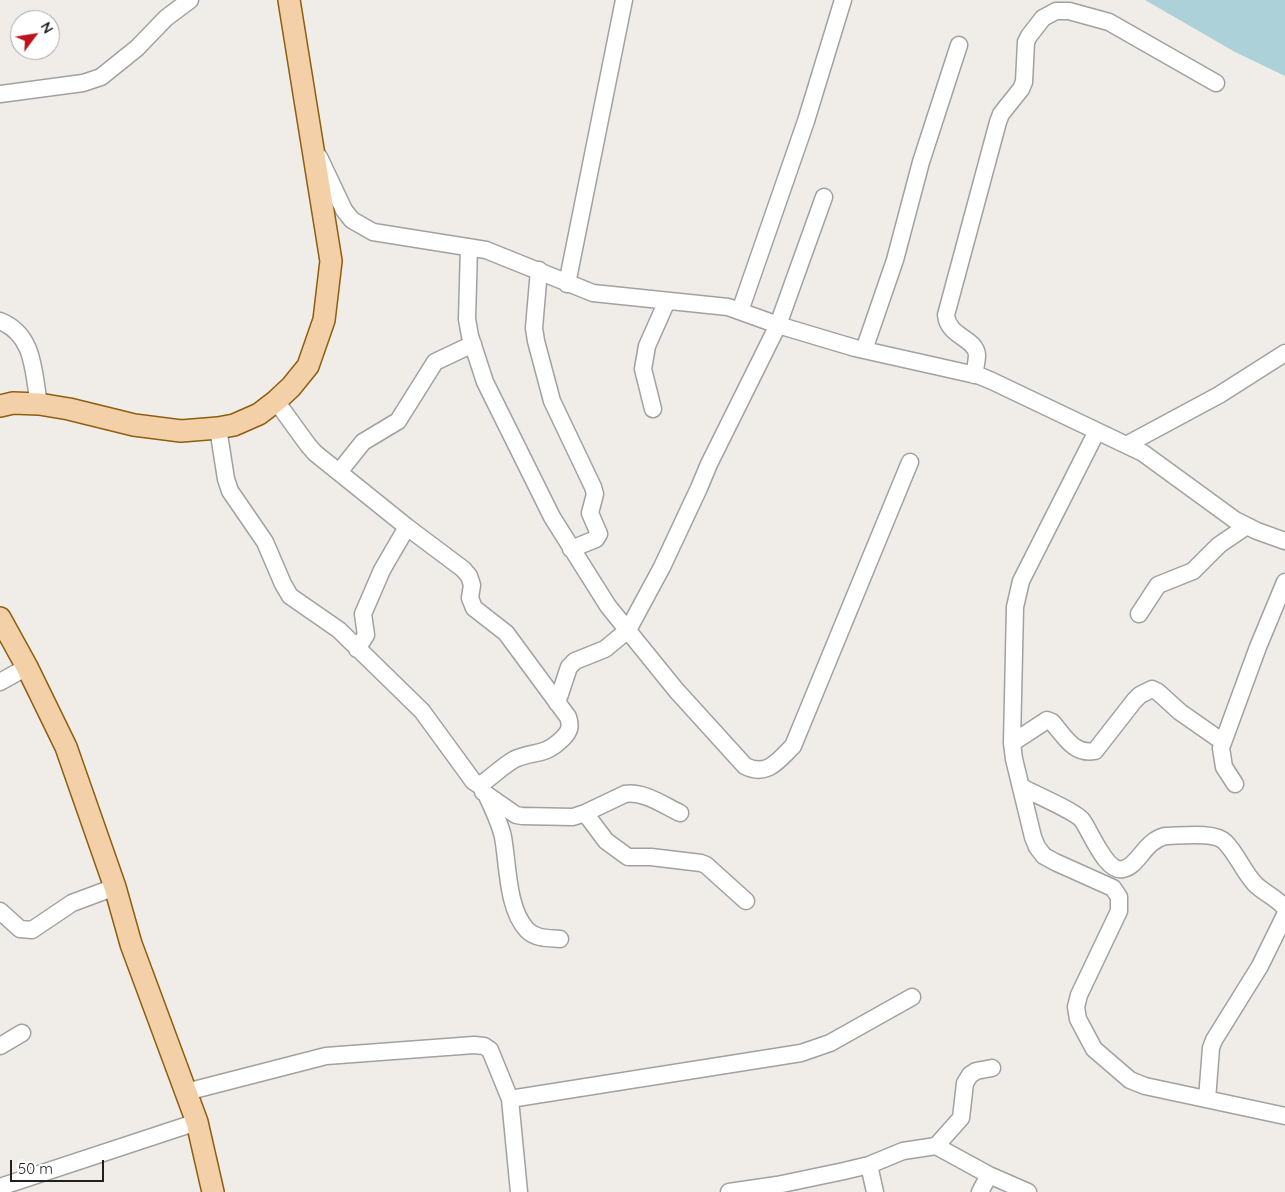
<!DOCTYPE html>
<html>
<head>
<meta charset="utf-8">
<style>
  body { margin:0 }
  #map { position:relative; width:1285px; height:1192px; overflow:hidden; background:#f0ede8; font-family:Quicksand,sans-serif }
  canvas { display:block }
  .north { position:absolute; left:10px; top:10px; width:50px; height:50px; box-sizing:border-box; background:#fff; border:1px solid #a6a6a6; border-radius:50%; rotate:59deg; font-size:14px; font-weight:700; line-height:20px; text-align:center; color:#202020 }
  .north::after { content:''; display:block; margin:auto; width:18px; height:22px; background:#be131b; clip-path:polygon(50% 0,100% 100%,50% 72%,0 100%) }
  .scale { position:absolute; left:10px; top:1160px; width:94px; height:22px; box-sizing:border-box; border:2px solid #202020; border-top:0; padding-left:6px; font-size:15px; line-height:18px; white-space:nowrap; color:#202020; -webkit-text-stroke:4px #fff; paint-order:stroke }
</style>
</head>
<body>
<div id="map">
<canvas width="1285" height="1192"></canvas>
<div class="north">N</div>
<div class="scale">50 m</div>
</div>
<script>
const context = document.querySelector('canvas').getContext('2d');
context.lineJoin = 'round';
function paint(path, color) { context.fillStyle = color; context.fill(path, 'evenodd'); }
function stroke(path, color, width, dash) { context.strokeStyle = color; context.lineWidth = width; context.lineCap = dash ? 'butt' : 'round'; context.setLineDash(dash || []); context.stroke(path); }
const water = new Path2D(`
  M1145,0H1285V76L1235,52Z`);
const minor = new Path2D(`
  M0,94L83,83L101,77L137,48L166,18L190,0
  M319,157L344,210L352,220L373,232L486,250L593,293L728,307L778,325L855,348L980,376L992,381L1143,453L1235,520L1257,531L1285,541
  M469,247L467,319L470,336L485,382L552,517L608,606L676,690L745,766C767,777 778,761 793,746L910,462
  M539,270L534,328L536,341L552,401L593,487L595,494L590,513L599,534L596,539L571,549
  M567,284L624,0
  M740,311L806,121L843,0
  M0,321C35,335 33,372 39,404
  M864,350L895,260L921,162L959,45
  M974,375C975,369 977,361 977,355C976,338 948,337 946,315L998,122L1001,114L1021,89L1024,82L1026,42L1029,36L1043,18L1056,11H1069L1109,22L1216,83
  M276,401L308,445L315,453L407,527L463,569L469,576L472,585L470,598L474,608L506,633L568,717C571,726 570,731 563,738C544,757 536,750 515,759C504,765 494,775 484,782L482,787L483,792L516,815L522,816L573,817L585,813L625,794C644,791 663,805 680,813
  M653,409L643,369L647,346L667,301
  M218,428L226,479L230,491L265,542L283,584L290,596L339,630L422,711L468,774L473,781L482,787
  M1097,431L1021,581L1015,607L1012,743L1014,759L1033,837L1037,847L1044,856L1055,862L1113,888L1119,897V911L1079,995L1076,1007L1078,1019L1094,1049L1130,1080L1145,1086L1285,1116
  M1126,445L1219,395L1285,353
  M339,472L363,442L398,421L435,362L473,344
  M1139,614L1158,585L1193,571L1219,545L1247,526
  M357,649L366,635L363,614L382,570L407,527
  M0,682L27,667
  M557,703L569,667L575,661L605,649L628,630L662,567L699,488L709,464L778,325L824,197
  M1012,743L1047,720L1052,722C1065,737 1074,755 1095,751L1134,701L1140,695L1152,689L1158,692L1180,712L1223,742
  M1235,784L1224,767L1221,748L1258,647L1285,582
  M1021,787C1033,793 1076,812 1082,820C1091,832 1106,873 1123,869C1139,866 1143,842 1165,836C1180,836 1215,831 1225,842C1237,854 1243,871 1255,884C1264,893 1277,898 1285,908
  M487,796C493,809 500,823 503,837C508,864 507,909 527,930C536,939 549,938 560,939
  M585,813L606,841L628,857H651L701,863L706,865L746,901
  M0,911L20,929L32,930L72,903L115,887
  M0,1046L22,1033
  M186,1092L326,1056L474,1045L484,1046L490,1050L510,1099
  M1207,1099L1211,1048L1214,1040L1260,966L1285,915
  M936,1146L989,1175L1028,1192
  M869,1165L875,1192
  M0,1187L197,1122
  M519,1192L510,1099L801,1053L830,1043L912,997
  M729,1192L777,1185L844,1171L869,1165L903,1151L936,1146L961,1118L965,1083L970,1075L976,1071L992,1068
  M980,1192L989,1175`);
const major = new Path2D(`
  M0,406L13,403L39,404L69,409L134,425L181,431L218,428L234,425L259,414L276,401L291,387L308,366L324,320L331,261L289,0
  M0,618L27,667L66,747L115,887L131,944L197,1122L213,1192`);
paint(water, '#acd1d9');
stroke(minor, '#a1a1a1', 19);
stroke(major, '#8e5e0e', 24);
stroke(minor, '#fff', 16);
stroke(major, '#f4d0a9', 21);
</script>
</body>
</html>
